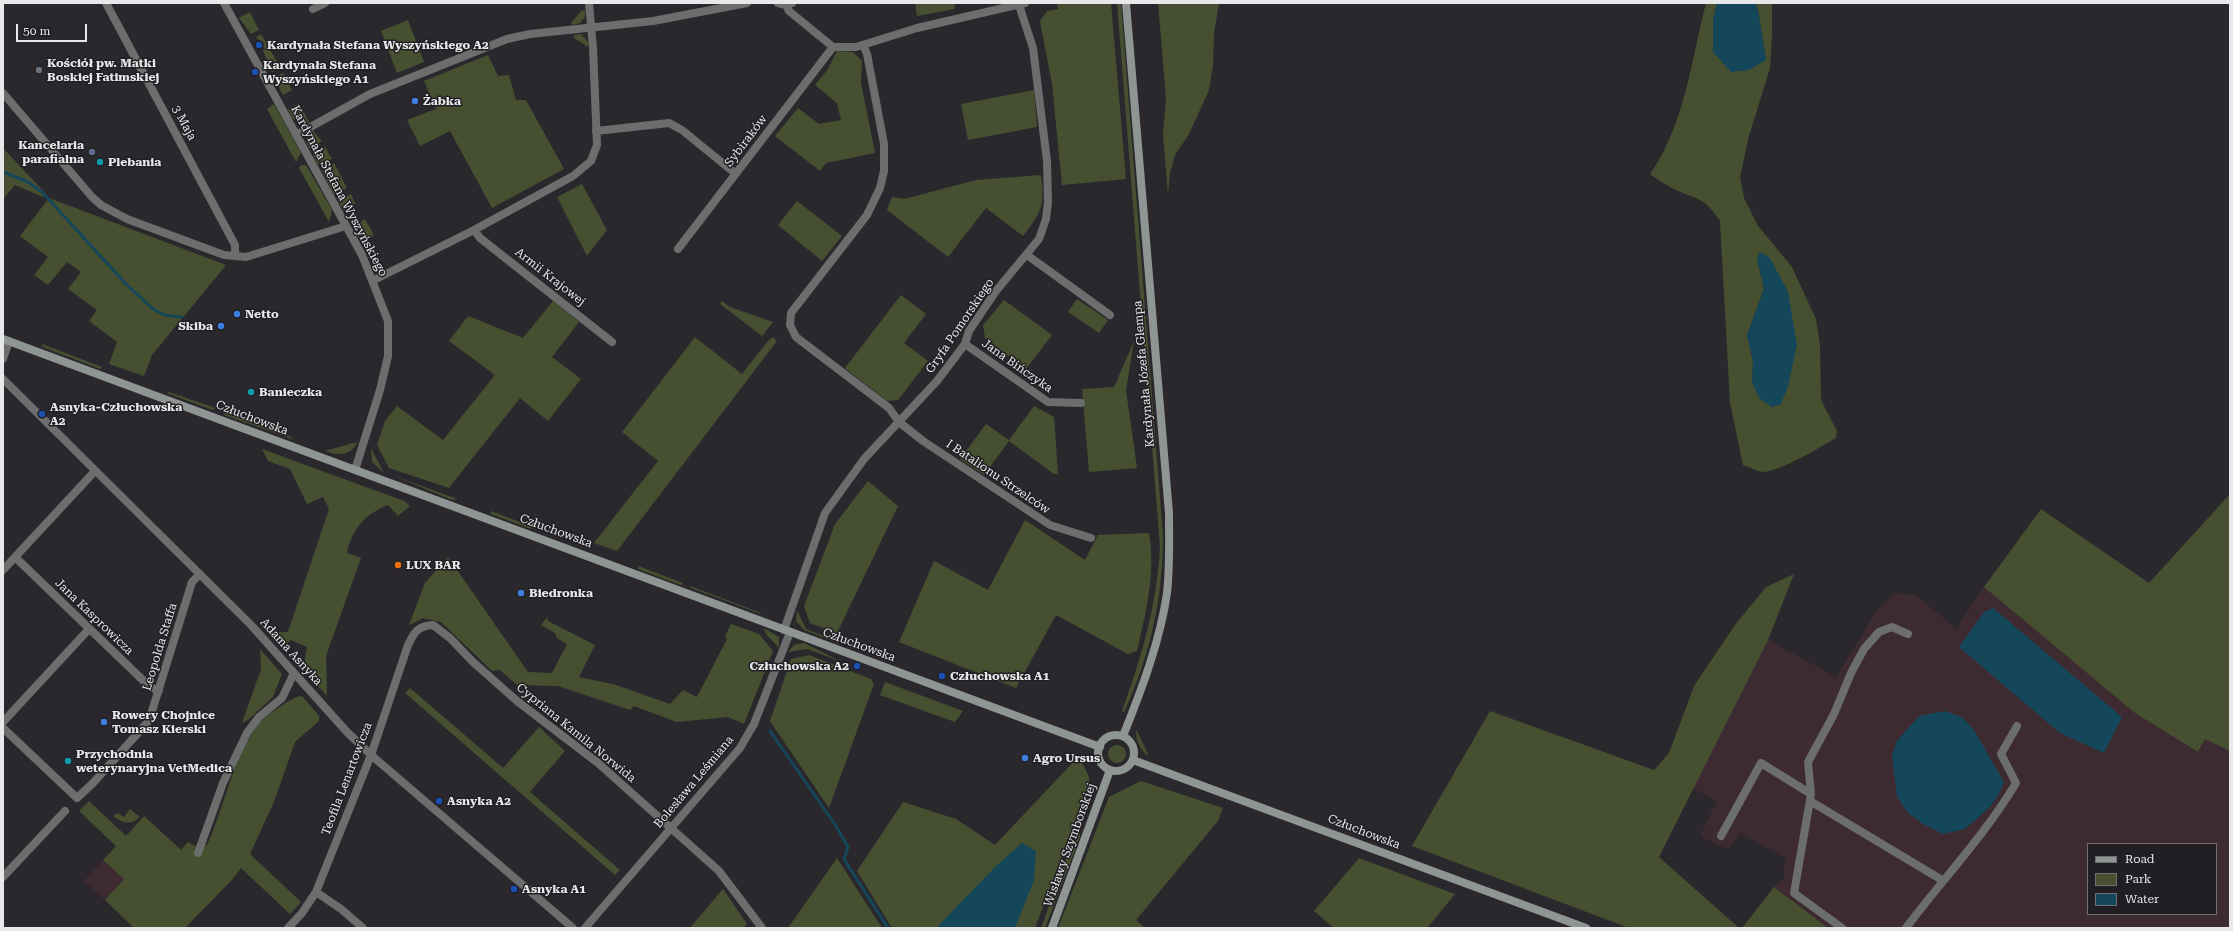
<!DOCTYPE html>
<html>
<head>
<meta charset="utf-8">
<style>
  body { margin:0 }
  #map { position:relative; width:2233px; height:931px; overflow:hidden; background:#2b282d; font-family:"Roboto Serif",serif }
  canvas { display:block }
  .frame { position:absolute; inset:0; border:4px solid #e8e7ea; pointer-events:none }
  .legend { position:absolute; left:2087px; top:843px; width:130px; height:72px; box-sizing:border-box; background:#211f23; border:1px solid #716f73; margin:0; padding:5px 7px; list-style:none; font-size:12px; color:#e8e7ea }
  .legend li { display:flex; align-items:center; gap:8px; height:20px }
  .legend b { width:20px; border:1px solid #716f73 }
  .scale { position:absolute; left:16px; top:24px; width:71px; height:18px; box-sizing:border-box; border:2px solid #e8e7ea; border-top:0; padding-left:5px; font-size:12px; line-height:14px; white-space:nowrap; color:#e8e7ea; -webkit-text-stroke:3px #211f23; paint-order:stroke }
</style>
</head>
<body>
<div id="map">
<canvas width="2233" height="931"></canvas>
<div class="frame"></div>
<ul class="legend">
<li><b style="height:5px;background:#8f9593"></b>Road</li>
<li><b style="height:11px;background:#465030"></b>Park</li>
<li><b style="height:11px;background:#15475b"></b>Water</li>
</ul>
<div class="scale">50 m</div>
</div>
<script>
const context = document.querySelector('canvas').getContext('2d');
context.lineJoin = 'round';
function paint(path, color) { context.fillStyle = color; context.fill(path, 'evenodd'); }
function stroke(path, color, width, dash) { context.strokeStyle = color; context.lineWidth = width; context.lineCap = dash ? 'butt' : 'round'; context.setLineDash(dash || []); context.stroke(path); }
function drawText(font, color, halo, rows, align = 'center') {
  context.font = font + ' "Roboto Serif",serif'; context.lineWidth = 3; context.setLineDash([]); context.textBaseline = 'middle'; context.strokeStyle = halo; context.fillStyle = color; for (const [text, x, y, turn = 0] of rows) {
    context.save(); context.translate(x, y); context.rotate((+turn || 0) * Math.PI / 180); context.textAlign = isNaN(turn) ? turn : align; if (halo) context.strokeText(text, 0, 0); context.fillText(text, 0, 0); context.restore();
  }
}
const industrial = new Path2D(`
  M1984,587L2135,713L2198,752L2205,739L2230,751V928H1828L1774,887L1785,878L1783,870L1787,859L1740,833L1728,849L1700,836L1717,801L1692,788L1768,640L1836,677L1880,606L1896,594L1916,595L1956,629ZM2088,844H2216V914H2088Z
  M103,860L124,879L105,900L84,881Z`);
const green = new Path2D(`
  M915,3H954L955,9L917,16Z
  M1057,3H1111L1126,179L1062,185L1052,84L1040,21L1047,11L1058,9Z
  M1117,3H1121L1163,536C1163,598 1150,656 1124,712L1122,711C1142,657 1157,604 1160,546Z
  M1158,3H1219L1214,33L1213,65L1209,90L1189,134L1175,155L1170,173L1168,195L1163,134L1166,98Z
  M1706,3H1717L1713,20L1766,60L1758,10L1755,3H1772V35L1770,68L1749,136L1740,177L1744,198L1758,226L1792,267L1816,319L1820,346L1821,400L1837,431L1836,438C1820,447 1781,471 1764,472C1758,472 1749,467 1743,465L1730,403L1720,221C1702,194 1697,201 1672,188C1664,184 1657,179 1650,174C1685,124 1691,61 1706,3ZM1760,252L1781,404L1772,407L1759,397L1752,381L1753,361L1747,335L1764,289L1757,259Z
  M585,10V17L580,23L572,25L571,23L581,11Z
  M250,12L259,30L251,34L239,18Z
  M408,20L424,62L397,73L381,31Z
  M261,34L280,67L272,72L263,51L265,49L256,37Z
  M581,34L588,42V47L574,38V35Z
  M837,51L853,52L862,61L861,83L875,153L826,163L820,171L775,136L798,108L819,124L841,120L837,103L815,85L828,69Z
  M488,55L498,76L509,75L516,100H526L564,169L492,208L450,131L420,146L407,120L436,109L424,81Z
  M283,73L292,90L283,95L274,77Z
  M1034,90L1037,127L968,140L961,104Z
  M299,103L309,122L305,124L293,119L288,110Z
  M274,104L301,153L296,162L267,109Z
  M312,130L322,141L310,149C304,142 306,136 312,130Z
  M325,147L332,159L318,165L313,155Z
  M3,148L46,194L43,197L15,185L3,199Z
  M334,163L347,188L334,195L322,171Z
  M301,165H306L332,210L329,222L299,168Z
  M1041,175C1045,206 1042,211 1023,236L986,208L948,257L887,210L892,197L904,199L976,180Z
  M582,184L607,230L587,256L557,197Z
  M351,194L355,204L344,211L338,201Z
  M49,198L226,265L152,355L144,376L109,364L117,342L89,321L97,310L68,289L81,272L67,262L48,285L34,275L48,257L20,236Z
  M797,201L842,236L822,261L778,225Z
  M365,219L374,235L363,242H360L353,228Z
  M901,295L926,314L904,343L928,361L898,400L887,401L845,368Z
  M1077,299L1108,320L1099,333L1068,312Z
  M1004,300L1052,335L1026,369L985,338L983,325Z
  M553,301L579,322L552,357L581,379L548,421L520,398L449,488L389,468L377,445L385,421L397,406L443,440L495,375L449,341L468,316L523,338Z
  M722,301L730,307L773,322L762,336L720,304Z
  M695,337L742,374L768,341L773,337L777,341L617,551L594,543L658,461L622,432Z
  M1134,341L1126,390L1137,468L1089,472L1082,389L1114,387Z
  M42,344L102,367L100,369L43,347Z
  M166,391L215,408L213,410L169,394Z
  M1034,406L1054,417L1058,474H1054L1009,441L984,475L960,459L986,424L1009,440Z
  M223,412L289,436L295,440L224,415Z
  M353,443H357C350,456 337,456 325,451Z
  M371,448L384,473L372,462Z
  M262,449L404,501L410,506L398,516L388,505C365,514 352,529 347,553L361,558L326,656L327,696L303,670L307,647L291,640L286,644L279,642L270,632H288L329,509L323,497L307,504L290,469L268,461Z
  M392,475L457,499L452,500Z
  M868,481L898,506L837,633L810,623L804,606L835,524Z
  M2230,494V751L2205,739L2198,752L2135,713L1984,587L2041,509L2149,583Z
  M491,511L533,527L531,529L491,514Z
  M1025,520L1085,560L1098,535L1149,533C1156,573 1146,612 1137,651L1128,654L1056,615L1016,688L899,642L934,561L988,590Z
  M448,557L528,672L552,673L567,644L557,638L555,633L541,625L547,617L548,621L595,645L579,677L616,685L670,704L683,690L697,697L727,639L725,637L731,624L759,634L773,651L744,724L728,717L677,722L634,706L630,710L558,686L517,685L500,670L492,671L441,622L423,618L409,625L425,583Z
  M638,566L683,583L681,585L638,569Z
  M1794,574L1768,640L1659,857L1739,928H1629L1412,846L1490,711L1654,770L1669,753L1694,686L1735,625L1766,587Z
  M690,586L761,613V614L691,588Z
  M797,610L806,629L840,642L838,643L804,630L796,621Z
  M764,628L779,637V648L766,634Z
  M804,643L842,662L807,649L788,652L794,645Z
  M260,649L282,674L273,697L248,720L242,723L261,669Z
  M809,655L871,679L874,684L829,808L770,721L791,659Z
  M885,682L963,711L955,722L880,695Z
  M410,688L503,768L539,727L565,751L530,792L620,870L615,875L405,693Z
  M302,696L319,716V721L295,742L274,802L250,854L301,902L290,914L241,868L232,880L185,928H134L105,900L124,879L103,860L116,846L79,811L89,801L126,836L144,816L181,850L188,842L195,846L207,845C226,804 232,757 261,721C265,716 273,712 278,708C286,703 293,697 302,696Z
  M1136,729L1148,754L1147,755C1139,748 1136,740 1136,729Z
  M1108 754a9 9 0 1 1 18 0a9 9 0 1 1-18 0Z
  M1079,756L1089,777V783L1035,928H892L857,871L903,802L956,819L995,845Z
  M1141,781L1223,808L1218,821L1136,920L1145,928H1058L1109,797Z
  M130,809L140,817C131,826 122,823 113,816L118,813L124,817Z
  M1076,832L1080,833V837L1045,928H1041Z
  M837,858L882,928H788Z
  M1359,858L1455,894L1427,928H1334L1314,911Z
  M1774,887L1828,928H1742Z
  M723,889L747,924L743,928H690Z`);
const water = new Path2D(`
  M1717,3H1755L1758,10L1766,60L1749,70L1731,72L1713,52V20Z
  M1760,252L1770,258L1788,292L1797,345L1788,386L1781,404L1772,407L1759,398L1752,381L1753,361L1747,335L1764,289L1757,258Z
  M1993,608L2122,717L2104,753L2060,733L1959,647L1984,612Z
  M1945,711L1962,717L1974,730L2004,782L1999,794L1990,807L1965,829L1943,834L1923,824L1908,813L1897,797L1892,755L1897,741L1919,716Z
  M1022,843L1036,851L1034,880L1015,928H936L997,865Z`);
const stream = new Path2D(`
  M3,172L28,182L42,192L125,283L153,309L165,315L182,317
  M770,731L836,826L848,847L844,859L888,928`);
const minor = new Path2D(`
  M106,3L235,245V256
  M778,3L786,5L792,3
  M786,5L789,11L833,47H856L917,28L1025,3
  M313,9L325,3
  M863,45L867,54L884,144V171L880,188L867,215L791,313L790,325L796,337L889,408L899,422L923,441L1050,525L1091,538
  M3,93L92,197L101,205L127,219L224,255L246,257L346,226
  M596,131L669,123L682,130L736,174
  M296,135L370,94L507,39L530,34L653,21L747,3
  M474,230L480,238L612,342
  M678,249L833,47
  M1027,255L1110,315
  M374,280L474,230L573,176L591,161L597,145L593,48L589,3
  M965,344L1048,402L1081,403
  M3,359L9,341
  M3,379L251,625L347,732L371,755L573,928
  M15,557L150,687L159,691
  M3,570L95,471
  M784,630L825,513L864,459L937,381L965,344L969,331L996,291L1039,239L1046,219L1048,202L1047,161L1033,48L1019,5
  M3,722L89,629
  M3,728L77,798L93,783L147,723L152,711L192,582L200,574
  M1811,794L1808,762L1834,714L1851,673L1864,649L1879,632L1892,627L1908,634
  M1810,801L1942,880
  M1721,836L1761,763L1811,794L1794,893L1842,928
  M198,853L223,783L247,733L259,717L282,698L294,673
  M3,877L65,811
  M316,892L341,909L363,928
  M288,928L302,913L316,892L371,755L408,645C414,633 417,626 433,625L450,638L473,662L517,701L598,763L719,871L762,928
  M585,928L740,748L754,724L790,632
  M1906,928C1942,880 1985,835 2016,783L2001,754L2017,726`);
const tertiary = new Path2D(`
  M224,3L362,255L388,321V356L380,390L355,470`);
const secondary = new Path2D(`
  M3,339L1100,747
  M1098 753a18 18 0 1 1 36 0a18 18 0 1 1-36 0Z
  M1123,736C1141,691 1160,642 1167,593C1170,567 1169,540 1169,513L1126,3
  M1133,760L1586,928
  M1052,928L1110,770`);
const markers = [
  [259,45,4,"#1a4fb4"],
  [39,70,4,"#6b7280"],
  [255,72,4,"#1a4fb4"],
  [415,101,4,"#3f7fe0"],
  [92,152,4,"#5c6f8a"],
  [100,162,4,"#0f9aa8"],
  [237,314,4,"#3f7fe0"],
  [221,326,4,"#3f7fe0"],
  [251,392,4,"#0f9aa8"],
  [42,414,4,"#1a4fb4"],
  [398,565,4,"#e8710a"],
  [521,593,4,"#3f7fe0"],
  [857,666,4,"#1a4fb4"],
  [942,676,4,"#1a4fb4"],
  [104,722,4,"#3f7fe0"],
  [1025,758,4,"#3f7fe0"],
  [68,761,4,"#0f9aa8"],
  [439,801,4,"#1a4fb4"],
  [514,889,4,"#1a4fb4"]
];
const poiNames = [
  ["Kardynała Stefana Wyszyńskiego A2",267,45],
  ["Kościół pw. Matki",47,63],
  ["Boskiej Fatimskiej",47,77],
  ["Kardynała Stefana",263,65],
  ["Wyszyńskiego A1",263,79],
  ["Żabka",423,101],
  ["Kancelaria",84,145,"right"],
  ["parafialna",84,159,"right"],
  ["Plebania",108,162],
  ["Netto",245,314],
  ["Skiba",213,326,"right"],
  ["Banieczka",259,392],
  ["Asnyka-Człuchowska",50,407],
  ["A2",50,421],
  ["LUX BAR",406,565],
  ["Biedronka",529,593],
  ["Człuchowska A2",849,666,"right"],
  ["Człuchowska A1",950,676],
  ["Rowery Chojnice",112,715],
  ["Tomasz Kierski",112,729],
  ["Przychodnia",76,754],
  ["weterynaryjna VetMedica",76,768],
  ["Agro Ursus",1033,758],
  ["Asnyka A2",447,801],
  ["Asnyka A1",522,889]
];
const streetNames = [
  ["3 Maja",184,123,62],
  ["Sybiraków",746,141,-53],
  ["Kardynała Stefana Wyszyńskiego",339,191,62],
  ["Armii Krajowej",550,277,38],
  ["Gryfa Pomorskiego",960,326,-56],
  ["Jana Bińczyka",1017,366,35],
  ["Kardynała Józefa Glempa",1144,374,-95],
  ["Człuchowska",252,418,21],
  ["I Batalionu Strzelców",998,477,34],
  ["Człuchowska",556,531,20],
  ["Jana Kasprowicza",94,617,44],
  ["Człuchowska",859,645,20],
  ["Leopolda Staffa",160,647,-73],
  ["Adama Asnyka",291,652,48],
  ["Cypriana Kamila Norwida",576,733,39],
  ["Teofila Lenartowicza",347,779,-69],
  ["Bolesława Leśmiana",694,782,-50],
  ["Człuchowska",1364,832,21],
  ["Wisławy Szymborskiej",1070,845,-70]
];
paint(industrial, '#3e2b31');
paint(green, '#465030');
paint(water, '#15475b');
stroke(stream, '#15475b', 3);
stroke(minor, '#6b6e6d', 8);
stroke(tertiary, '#6b6e6d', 8);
stroke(secondary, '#8f9593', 8);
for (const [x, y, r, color] of markers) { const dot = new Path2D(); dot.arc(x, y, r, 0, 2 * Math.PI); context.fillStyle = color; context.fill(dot); stroke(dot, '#211f23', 1.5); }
drawText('bold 12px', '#e8e7ea', '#211f23', poiNames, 'left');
drawText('12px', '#e8e7ea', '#211f23', streetNames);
</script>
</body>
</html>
